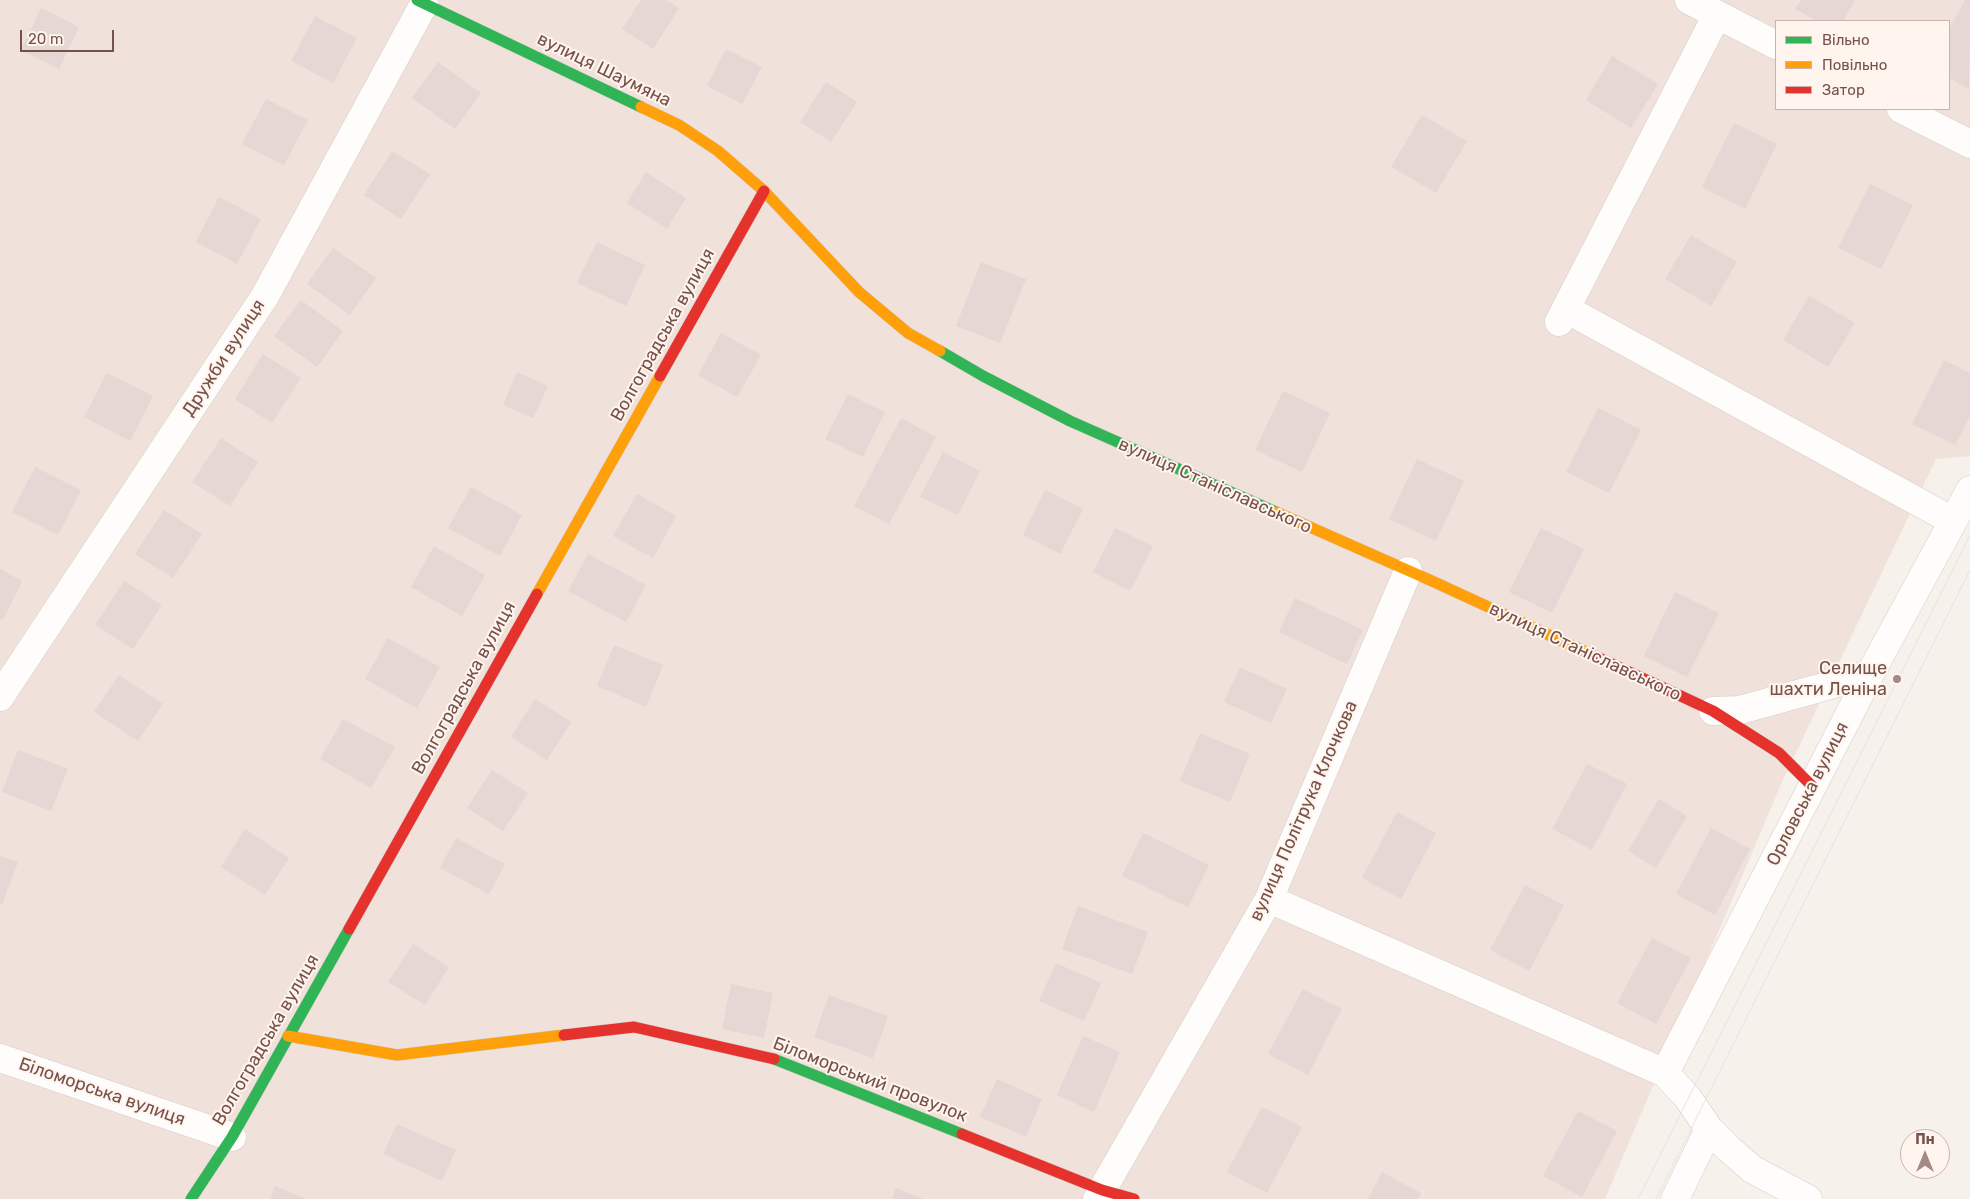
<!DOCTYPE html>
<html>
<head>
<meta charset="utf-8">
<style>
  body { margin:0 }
  #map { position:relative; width:1970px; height:1199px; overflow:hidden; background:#f7f1ec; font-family:Rubik,sans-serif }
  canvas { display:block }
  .legend { position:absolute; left:1775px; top:20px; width:175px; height:90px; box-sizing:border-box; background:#fff5ee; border:1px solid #c8b4ad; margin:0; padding:6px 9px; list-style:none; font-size:15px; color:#76524b }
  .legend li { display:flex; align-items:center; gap:10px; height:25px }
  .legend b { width:25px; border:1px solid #c8b4ad }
  .north { position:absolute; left:1900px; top:1129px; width:50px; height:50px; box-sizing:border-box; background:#fff5ee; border:1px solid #c8b4ad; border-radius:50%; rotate:0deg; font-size:14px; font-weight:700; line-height:20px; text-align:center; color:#76524b }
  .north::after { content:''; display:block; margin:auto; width:18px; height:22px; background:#a38a83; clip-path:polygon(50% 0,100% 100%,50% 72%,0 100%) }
  .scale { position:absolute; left:20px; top:30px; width:94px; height:22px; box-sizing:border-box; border:2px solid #76524b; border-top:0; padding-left:6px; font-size:15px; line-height:18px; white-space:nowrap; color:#76524b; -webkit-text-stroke:4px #fff5ee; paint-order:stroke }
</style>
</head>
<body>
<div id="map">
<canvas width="1970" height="1199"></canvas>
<ul class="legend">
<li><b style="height:6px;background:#30b455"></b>Вільно</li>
<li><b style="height:6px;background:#ff9f0a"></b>Повільно</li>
<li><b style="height:6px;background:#e5322d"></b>Затор</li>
</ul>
<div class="north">Пн</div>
<div class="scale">20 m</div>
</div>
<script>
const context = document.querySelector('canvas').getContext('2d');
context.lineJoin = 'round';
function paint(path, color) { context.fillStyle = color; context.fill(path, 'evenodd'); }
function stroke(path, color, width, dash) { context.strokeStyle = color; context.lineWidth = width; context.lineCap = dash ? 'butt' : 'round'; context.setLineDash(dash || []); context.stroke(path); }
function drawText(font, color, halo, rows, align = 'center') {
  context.font = font + ' Rubik,sans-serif'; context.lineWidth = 4; context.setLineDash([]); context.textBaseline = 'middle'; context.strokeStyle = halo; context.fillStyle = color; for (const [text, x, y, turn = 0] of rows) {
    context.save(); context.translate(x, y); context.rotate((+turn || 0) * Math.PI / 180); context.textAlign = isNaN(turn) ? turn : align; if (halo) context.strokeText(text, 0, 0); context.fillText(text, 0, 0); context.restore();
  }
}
const residential = new Path2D(`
  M0,0H1970V456L1936,459L1782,782L1605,1199H0ZM1776,21H1949V109H1776Z`);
const building = new Path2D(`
  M641,0H666L679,8L653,49L622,29Z
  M1801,0H1855L1843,21H1817L1795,9Z
  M1965,0H1970L1969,89L1949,78V29Z
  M41,8L79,27L59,69L21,50Z
  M315,16L357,38L333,83L291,61Z
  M726,49L762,67L742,104L707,86Z
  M1612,56L1658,84L1631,128L1586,100Z
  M438,62L481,93L455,129L412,98Z
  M826,82L857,102L831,142L800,122Z
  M266,99L308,120L284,165L242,144Z
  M1422,115L1467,141L1436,193L1391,167Z
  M1734,123L1777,144L1745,209L1702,187Z
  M392,151L430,174L401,219L364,195Z
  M646,172L686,198L667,229L627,203Z
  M1870,184L1913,205L1881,269L1838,248Z
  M219,197L261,219L237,264L196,242Z
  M1691,235L1737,262L1711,306L1665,279Z
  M597,242L645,265L626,306L577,283Z
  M333,248L376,278L350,315L307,284Z
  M981,262L1026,279L1000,343L956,326Z
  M1809,296L1855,323L1828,367L1783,340Z
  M301,300L343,331L317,367L274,336Z
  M721,333L761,355L737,397L698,375Z
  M263,354L301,378L272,423L235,399Z
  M1944,360L1970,373V416L1955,445L1912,424Z
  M517,372L548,386L533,418L503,405Z
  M107,373L153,396L130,441L84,417Z
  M1283,391L1330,413L1302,472L1255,450Z
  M848,394L885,412L863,457L825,439Z
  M1598,408L1641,430L1609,493L1566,472Z
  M901,418L936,437L889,524L854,506Z
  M221,438L258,462L230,506L192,482Z
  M943,452L980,471L958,515L920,497Z
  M1417,459L1464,481L1436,541L1389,519Z
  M35,467L81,490L58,535L12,512Z
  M471,487L522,515L500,556L448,528Z
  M1045,490L1083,509L1060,554L1023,535Z
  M637,494L676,516L653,558L613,536Z
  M164,510L202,534L173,578L135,554Z
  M1115,528L1153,546L1130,591L1093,572Z
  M1541,528L1584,549L1552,613L1509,592Z
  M434,546L485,575L462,616L411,587Z
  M588,554L646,585L626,622L568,591Z
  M0,569L22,581L3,620L0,619Z
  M124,581L162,605L133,649L95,625Z
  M1675,592L1719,613L1687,677L1644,656Z
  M1295,598L1363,630L1347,664L1279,632Z
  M388,638L440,667L417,708L365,679Z
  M614,645L663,665L646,707L597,686Z
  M1240,667L1287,689L1271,723L1224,702Z
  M119,675L163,704L138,741L94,712Z
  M535,699L571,722L547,760L511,737Z
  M343,719L395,747L371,788L320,759Z
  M1200,733L1250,754L1230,802L1180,781Z
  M18,750L68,769L51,811L2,792Z
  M1587,764L1627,784L1592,850L1552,829Z
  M492,770L528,793L503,831L467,808Z
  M1659,799L1687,816L1656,868L1628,851Z
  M1397,812L1436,833L1401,899L1362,878Z
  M1711,828L1750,849L1715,915L1676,894Z
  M245,829L289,858L265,895L221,867Z
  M1143,833L1209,865L1188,907L1122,876Z
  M456,838L505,864L489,894L440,868Z
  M0,856L18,862L2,904L0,903Z
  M1525,885L1564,905L1529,971L1490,950Z
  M1078,906L1148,932L1132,974L1062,949Z
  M1652,938L1691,958L1656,1024L1617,1003Z
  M413,944L449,967L425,1005L388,982Z
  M1056,963L1101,983L1084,1021L1039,1001Z
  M731,984L773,993L764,1038L722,1029Z
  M1303,989L1342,1009L1308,1075L1268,1054Z
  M829,995L888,1016L873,1058L814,1037Z
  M1083,1036L1120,1052L1094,1112L1057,1095Z
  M997,1079L1042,1099L1026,1137L980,1117Z
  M1262,1107L1302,1127L1267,1193L1227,1172Z
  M1578,1111L1617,1131L1582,1197L1543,1176Z
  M397,1124L456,1150L442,1181L383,1154Z
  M1382,1172L1421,1193L1418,1199H1368Z
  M275,1186L306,1199H270Z
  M896,1188L924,1199H892Z`);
const street = new Path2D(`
  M1689,0L1776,45
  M1901,109L1970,144
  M1566,309L1953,521
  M1559,322L1717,15
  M0,697L265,296L424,4
  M1713,711L1740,710L1870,674
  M1269,899L1665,1073L1688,1098L1709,1129L1729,1149L1752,1169L1808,1199
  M0,1058L232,1137
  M1665,1073L1870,674L1970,490
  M1097,1199L1269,899L1408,571
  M1675,1199L1709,1129`);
const fast = new Path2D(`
  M417,0L641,107
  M940,351L983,376L1070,421L1276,512
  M774,1059L962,1134
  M191,1199L232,1137L349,929`);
const slow = new Path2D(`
  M641,107L679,125L718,151L764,191L859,292L908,333L940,351
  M1276,512L1432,581L1599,658
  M537,594L660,376
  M288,1036L397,1055L564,1035`);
const jam = new Path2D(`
  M660,376L764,191
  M1599,658L1713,711L1779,753L1812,786
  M349,929L537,594
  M564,1035L634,1027L774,1059
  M962,1134L1102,1190L1134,1199`);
const tram = new Path2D(`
  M1638,1199L1970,535
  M1656,1199L1970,570`);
const markers = [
  [1897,679,5,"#a38a83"]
];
const streetNames = [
  ["вулиця Шаумяна",604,70,26],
  ["Волгоградська вулиця",663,335,-61],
  ["Дружби вулиця",224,358,-57],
  ["вулиця Станіславського",1215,486,24],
  ["вулиця Станіславського",1585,652,25],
  ["Волгоградська вулиця",464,688,-61],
  ["Орловська вулиця",1808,794,-63],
  ["вулиця Політрука Клочкова",1304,811,-66],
  ["Волгоградська вулиця",266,1040,-60],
  ["Біломорський провулок",870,1080,21],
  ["Біломорська вулиця",102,1092,19]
];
const poiNames = [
  ["Селище",1887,669],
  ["шахти Леніна",1887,690]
];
paint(residential, '#f0e2da');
paint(building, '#e4d7d4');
stroke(street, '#d6ccc8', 29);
stroke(fast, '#d7ccc8', 12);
stroke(slow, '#d7ccc8', 12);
stroke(jam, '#d7ccc8', 12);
stroke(street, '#fefdfc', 28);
stroke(fast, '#30b455', 11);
stroke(slow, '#ff9f0a', 11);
stroke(jam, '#e5322d', 11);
stroke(tram, '#e4e3e5', 1);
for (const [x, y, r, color] of markers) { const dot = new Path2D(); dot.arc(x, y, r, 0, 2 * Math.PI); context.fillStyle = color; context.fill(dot); stroke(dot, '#fff5ee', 2); }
drawText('18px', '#76524b', '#fff5ee', streetNames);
drawText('18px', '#76524b', '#fff5ee', poiNames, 'right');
</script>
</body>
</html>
